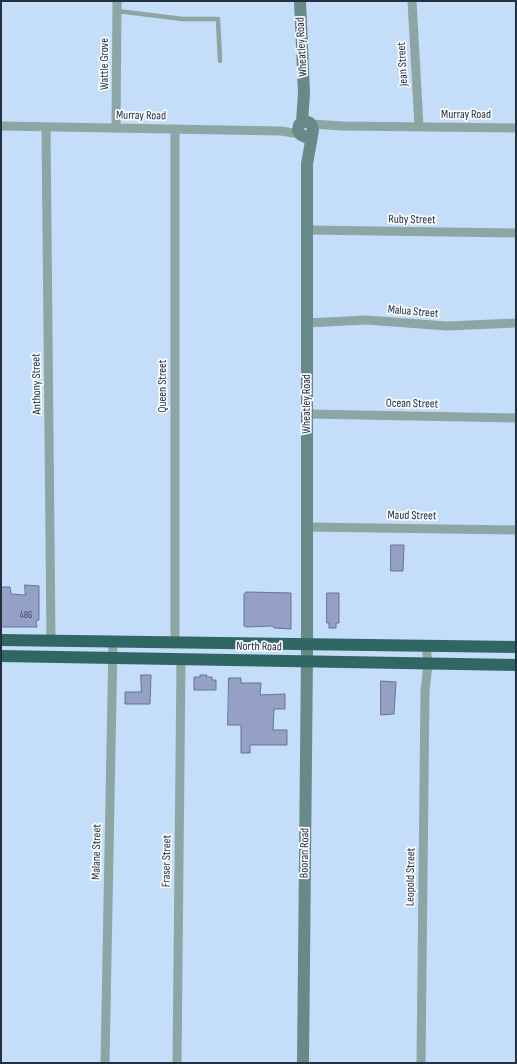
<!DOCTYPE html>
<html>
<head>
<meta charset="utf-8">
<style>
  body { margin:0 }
  #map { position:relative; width:517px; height:1064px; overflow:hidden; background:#c4ddf9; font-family:"Sofia Sans Condensed",sans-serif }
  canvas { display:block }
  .frame { position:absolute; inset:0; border:2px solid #24303e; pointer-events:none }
</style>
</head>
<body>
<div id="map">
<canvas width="517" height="1064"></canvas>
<div class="frame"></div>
</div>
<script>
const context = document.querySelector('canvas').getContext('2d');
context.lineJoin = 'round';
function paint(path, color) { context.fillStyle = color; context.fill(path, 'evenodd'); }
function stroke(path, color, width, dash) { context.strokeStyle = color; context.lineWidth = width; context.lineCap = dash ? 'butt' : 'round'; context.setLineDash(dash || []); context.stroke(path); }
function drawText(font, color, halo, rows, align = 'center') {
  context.font = font + ' "Sofia Sans Condensed",sans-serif'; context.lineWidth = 3.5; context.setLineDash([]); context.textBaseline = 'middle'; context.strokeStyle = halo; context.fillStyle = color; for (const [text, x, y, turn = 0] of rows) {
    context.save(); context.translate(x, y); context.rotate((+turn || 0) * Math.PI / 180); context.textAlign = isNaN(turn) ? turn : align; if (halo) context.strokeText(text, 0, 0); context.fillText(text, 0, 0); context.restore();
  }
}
const building = new Path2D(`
  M391,545H404L403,571H391Z
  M25,585L39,586V620L36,621L37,627H1V587H10L11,594L25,595Z
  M246,592L291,593V629L274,628L272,626L246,627L244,626V595Z
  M327,593H339V623H336V628H329V623H327Z
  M141,675H151L150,704H125V692H141Z
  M200,675H207L206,677H212V680H216V690H194V677H200Z
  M229,678H241V683H261L260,695L285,694V709H274L273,730H287V745H250V753H241V725H228Z
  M381,681L396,682L394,714L381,715Z`);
const lane = new Path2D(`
  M117,11L183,19H218L220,61`);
const street = new Path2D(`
  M412,1L419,127
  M311,124L343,126L516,128
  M1,126L281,131L300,134
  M46,127L51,641
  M116,128L117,1
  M175,129V643
  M307,230L516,233
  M307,323L366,320L447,326L516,323
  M308,414L516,418
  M307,527L516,530
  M105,1063L113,642
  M177,1063L181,660
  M421,1063L425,691L428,664L426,645`);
const secondary = new Path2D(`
  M300,1L304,93L302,122
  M303,1063L307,654V164L313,130C312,121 305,119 299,125L298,131L301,135L305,137L312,134`);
const highway = new Path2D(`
  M1,640L516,647
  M1,656L516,665`);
const numberNames = [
  ["486",26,615]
];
const streetNames = [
  ["Wheatley Road",302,47,-93],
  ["Wattle Grove",105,64,-90],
  ["Jean Street",403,64,-93],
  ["Murray Road",466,115],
  ["Murray Road",141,116,1],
  ["Ruby Street",412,220,1],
  ["Malua Street",413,312,5],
  ["Anthony Street",37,384,-91],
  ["Queen Street",163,386,-90],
  ["Wheatley Road",307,404,-90],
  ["Ocean Street",412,404,1],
  ["Maud Street",412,516,1],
  ["North Road",259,647,1],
  ["Malane Street",97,852,-89],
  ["Booran Road",305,853,-89],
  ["Fraser Street",167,861,-89],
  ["Leopold Street",411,877,-89]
];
paint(building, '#95a0c7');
stroke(building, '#687297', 1);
stroke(lane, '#8da5a3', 4.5);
stroke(street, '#8da5a3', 9);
stroke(secondary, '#678a88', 12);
stroke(highway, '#306765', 12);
drawText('10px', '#404c60', null, numberNames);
drawText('12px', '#24303e', '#f8fbff', streetNames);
</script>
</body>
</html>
